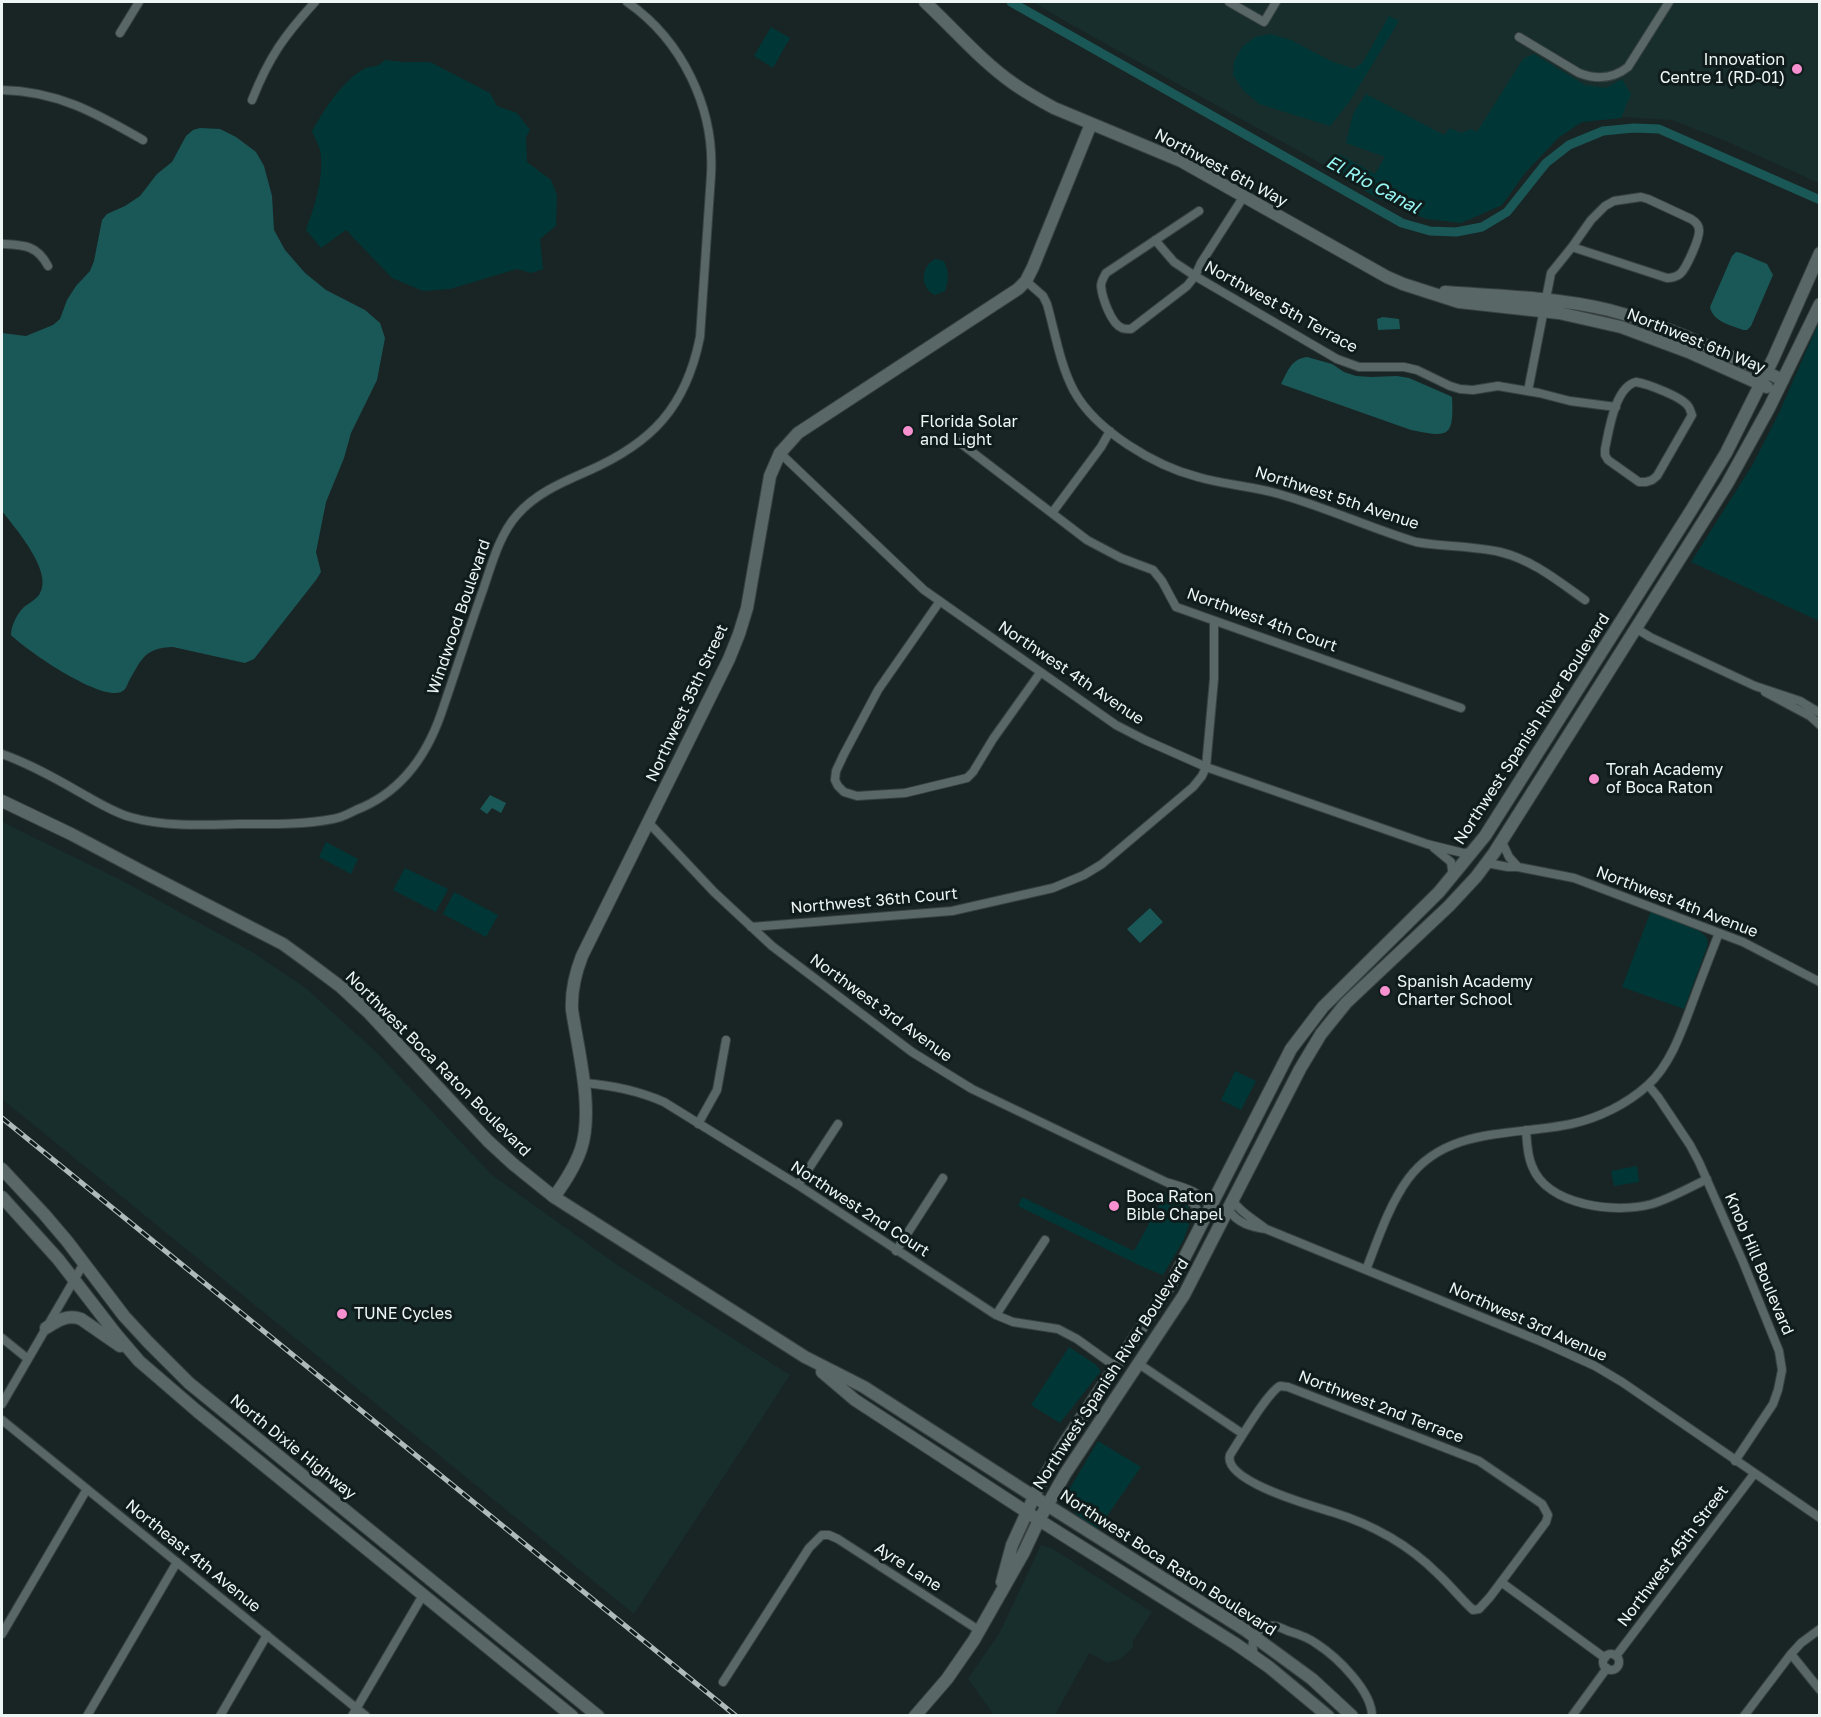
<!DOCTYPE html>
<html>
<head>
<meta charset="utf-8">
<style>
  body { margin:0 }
  #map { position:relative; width:1821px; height:1717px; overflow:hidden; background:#192525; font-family:"Golos Text",sans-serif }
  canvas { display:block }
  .frame { position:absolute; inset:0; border:3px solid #eef6f5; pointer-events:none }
</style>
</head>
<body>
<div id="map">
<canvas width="1821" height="1717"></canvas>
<div class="frame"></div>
</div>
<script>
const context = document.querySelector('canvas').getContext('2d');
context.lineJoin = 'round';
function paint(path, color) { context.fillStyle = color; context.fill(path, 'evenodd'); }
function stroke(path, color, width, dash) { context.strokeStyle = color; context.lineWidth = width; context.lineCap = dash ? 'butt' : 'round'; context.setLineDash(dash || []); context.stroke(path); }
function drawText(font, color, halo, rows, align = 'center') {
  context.font = font + ' "Golos Text",sans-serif'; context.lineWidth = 6; context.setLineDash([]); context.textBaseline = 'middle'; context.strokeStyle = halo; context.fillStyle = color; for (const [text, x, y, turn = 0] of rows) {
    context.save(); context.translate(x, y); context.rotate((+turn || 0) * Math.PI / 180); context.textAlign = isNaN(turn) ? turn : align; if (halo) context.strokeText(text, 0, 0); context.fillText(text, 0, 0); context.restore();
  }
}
const built = new Path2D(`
  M1033,2H1819V183L1728,142L1672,120L1620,117L1582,122L1558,138L1525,173L1502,205L1461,223L1425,219L1375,197L1333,170L1072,25Z
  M2,822L123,881L254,953L307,989L376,1052L492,1175L616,1264L790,1375L634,1614L2,1099Z
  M1041,1545L1053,1549L1152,1612L1133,1641V1647L1125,1655L1118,1660L1108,1663L1089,1653L1055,1715H994L968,1679L1000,1632Z`);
const green = new Path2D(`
  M1389,16L1399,21L1350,101L1330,126L1259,104L1243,90L1233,75L1234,62L1242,47L1255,37L1271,34L1291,40L1331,61L1354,69L1363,62Z
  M771,27L790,38L773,68L754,56Z
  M1534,54L1585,85L1606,88L1622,79L1631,94L1621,118L1582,122L1558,138L1525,173L1502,205L1461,223L1427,219L1375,197L1333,170L1339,154L1375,174L1385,157L1346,143L1353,114L1366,94L1444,135L1450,128L1461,133L1471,129L1477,132L1523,59Z
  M385,60L404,62H430L490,93L497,106L517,113L530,130L526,137L527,162L551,180L557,195L556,226L540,239L543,269L531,273L517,269L450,289L423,291L392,278L346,230L321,248L306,230C314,207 323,182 321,157C321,148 315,139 312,131C324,110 343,80 364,69C374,64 374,70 385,60Z
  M935,259L944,261C949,272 949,280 945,291L935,295C920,288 920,267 935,259Z
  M1819,322V621L1691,562L1753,464L1779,413Z
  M326,842L358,859L351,874L319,857Z
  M405,868L448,889L436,912L393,890Z
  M454,892L498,915L486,937L443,914Z
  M1651,911C1666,917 1692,923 1703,934C1708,937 1708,942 1707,947L1684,1009L1622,987Z
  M1235,1071L1256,1081L1241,1110L1221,1100Z
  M1637,1166L1639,1182L1614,1186L1611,1171Z
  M1166,1193L1188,1207L1193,1213L1183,1241L1163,1275L1143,1267L1018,1206L1022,1197L1134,1251Z
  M1069,1347L1095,1364L1101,1371L1060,1423L1031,1405Z
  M1098,1441L1141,1467L1098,1529L1076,1514L1067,1502V1493Z`);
const water = new Path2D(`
  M200,128L220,129L236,137L256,152L264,166L272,196L274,230L285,250L305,273L326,290L365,310L380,323L385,338L377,380L351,433L344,458L326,502L316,552L321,572L316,580L254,659L245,663L173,647C145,648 142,658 129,681C127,685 126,690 121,692C100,701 27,651 11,635C11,626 17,614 24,607C29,603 35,600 39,595C55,573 15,528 2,511V333L26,336L53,325L60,319L67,300L76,286L90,271L94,261L102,220L107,214L125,206L140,196L157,174L172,162L186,136L193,130Z
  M1736,252L1741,253L1767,264L1773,275L1751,326L1747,330H1743C1731,325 1713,322 1710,307L1732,256Z
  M1383,317L1399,319L1400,329L1378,330L1377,319Z
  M1307,357L1332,364L1344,372L1356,376L1371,377L1397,376L1409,378L1448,395L1452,397C1454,437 1449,438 1411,430L1281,384C1288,371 1291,359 1307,357Z
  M490,795L506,803L501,813L492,808L487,814L480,809Z
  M1150,908L1163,922L1140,943L1127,929Z`);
const canal = new Path2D(`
  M1011,2L1402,223L1430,231L1456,232L1482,227L1507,212L1546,163L1569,145L1603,131L1634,128L1659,129L1820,200`);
const street = new Path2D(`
  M1229,2L1264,22L1276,2
  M120,33L139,2
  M1519,37L1579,73C1597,80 1613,79 1628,67L1669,2
  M2,90C57,91 96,113 143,140
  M252,100C269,57 284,36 315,2
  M1199,211L1106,273C1104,277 1101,281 1101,286C1102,297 1111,324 1122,328C1124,329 1129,329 1131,329L1187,286L1195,276L1201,263L1244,196
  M1155,240L1174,262L1195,276L1337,359L1359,367H1404L1417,370L1450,386L1460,389L1473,390L1498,386L1539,393L1570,401L1616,407
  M2,244C24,245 37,245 48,266
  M1026,281L1043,296L1047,304C1055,332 1060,365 1074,391C1096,431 1155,466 1198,477C1225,485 1252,486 1279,494C1325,507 1370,528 1416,542C1444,547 1473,546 1500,552C1533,560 1558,581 1585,600
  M1636,382C1648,384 1682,397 1688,406C1690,408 1691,413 1692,415L1657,476L1652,480L1646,482H1639L1608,460L1605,455V449C1609,430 1615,387 1636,382Z
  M1528,391L1551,273L1572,247L1591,220L1605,206L1614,201L1641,197L1648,199L1691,219C1696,222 1699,225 1699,230C1700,238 1686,269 1680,274C1676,277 1672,278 1667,278L1572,247
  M959,442L1087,540L1121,558L1153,570L1162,581L1176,607L1461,708
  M780,453L924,590L1116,725L1145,740L1206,767L1427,844L1463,853L1474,852
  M1052,513L1101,447L1110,431
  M940,601L878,690L844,754L836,771L835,780L838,786L844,792L857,796L905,793L967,778L973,772L993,739L1040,673
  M1637,629L1650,637L1755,686L1800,701L1820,713
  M1765,692L1810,716L1820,725
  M2,754C30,764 55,778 81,793C97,802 113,812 130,817C164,827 204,825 239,824C270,824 302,825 333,819C341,818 348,814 356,810C400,793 426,757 441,714C456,671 469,629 484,587C492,563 500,534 517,515C536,493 563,482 588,471C652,443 686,407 700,337L711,175C715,108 682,40 627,2
  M648,822L714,892L772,946L912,1052L972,1089L1166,1182C1182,1187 1201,1191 1210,1207
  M1502,842L1509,857L1518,867
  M1434,848L1451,862L1453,877
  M1487,863L1508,867H1518L1574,878L1743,942L1820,982
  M751,927L952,911L1053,888L1084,875L1102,864L1193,787L1202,776L1206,767L1214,679V621
  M583,1083C610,1085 639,1091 664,1102L798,1185L996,1315L1013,1322L1058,1329L1077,1339L1116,1367
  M1648,1085L1658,1097L1690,1145L1699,1162L1743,1262L1779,1351L1782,1370L1778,1390L1773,1404L1735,1461
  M698,1124L717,1090L726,1040
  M1526,1130C1527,1142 1527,1155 1532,1166C1547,1206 1616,1214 1652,1204C1671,1198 1689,1188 1707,1179
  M798,1185L838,1124
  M1171,1186L1194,1204L1203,1222
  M1233,1201C1242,1214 1254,1219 1266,1229
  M1229,1210C1237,1223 1251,1227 1266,1229L1540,1341L1595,1366L1622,1382L1820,1518
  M896,1251L943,1178
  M1366,1270C1378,1239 1389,1205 1408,1179C1447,1126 1515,1136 1571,1124C1599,1118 1627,1104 1648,1085C1671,1064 1682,1030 1693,1001C1701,979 1710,956 1719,933
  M996,1315L1045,1240
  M2,1338L28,1359
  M1139,1364L1243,1434
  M1280,1386L1288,1387L1479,1461L1542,1504L1548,1515L1546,1522L1490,1597L1479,1609L1473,1610C1461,1599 1450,1585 1438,1574C1409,1545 1371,1524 1332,1512C1313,1506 1222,1481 1230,1455C1239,1441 1267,1393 1280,1386Z
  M2,1404L84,1263
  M2,1420L366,1716
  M1501,1582L1605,1658
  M2,1634L87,1489
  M1791,1654L1820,1690
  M1603 1662a8 8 0 1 1 16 0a8 8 0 1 1-16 0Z
  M1254,1656C1252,1646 1251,1638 1259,1631C1268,1622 1278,1626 1288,1631C1298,1634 1309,1638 1317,1644C1337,1657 1372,1691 1372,1716
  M1616,1656L1754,1474
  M723,1682L809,1548L822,1535H829L838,1539L980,1631
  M87,1716L177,1562
  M220,1716L267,1635
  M352,1716L423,1595
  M1572,1716L1607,1668
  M1744,1716L1791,1654L1801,1643L1820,1629`);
const secondary = new Path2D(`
  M925,2C954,29 981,61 1014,84C1027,93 1041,101 1054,108L1181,161L1387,277L1403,284L1459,302L1559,313L1621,327L1691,353L1767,387
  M1445,292C1500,296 1555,297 1609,310C1670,326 1726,355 1783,380
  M2,801L71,834L145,873L283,944L305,960L341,987L368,1012L488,1141L513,1164L554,1197L805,1357L864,1387L1047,1505L1245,1630L1312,1679L1352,1716
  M2,1169L44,1214L67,1241L124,1316L148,1342L189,1383L598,1716
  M2,1197L58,1259L116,1334L139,1361L197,1411L572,1716
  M554,1197C565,1182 575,1167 581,1149C594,1110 578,1050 572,1010C571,991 575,974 582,956L729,659L739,634L747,608L770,476L780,453L798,433L1018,289L1026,281L1033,267L1091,124
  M46,1328C57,1321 67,1314 81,1319L120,1346
  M822,1372L855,1400L1039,1520L1236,1644L1269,1667L1328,1716
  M1002,1582L1012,1545L1039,1486L1063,1445L1172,1282L1291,1049L1323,1007L1439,892L1485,836L1692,509L1726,453L1773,359L1820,253
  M915,1716L947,1679L974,1640L1024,1552L1039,1520L1065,1474L1184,1295L1300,1069L1321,1034L1346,1003L1449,906L1476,877L1494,853L1727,484L1769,408L1820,304`);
const rail = new Path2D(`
  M2,1118L736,1716`);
const markers = [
  [1797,69,6,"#f690cf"],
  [908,431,6,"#f690cf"],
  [1594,779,6,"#f690cf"],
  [1385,991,6,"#f690cf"],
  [1114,1206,6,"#f690cf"],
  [342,1314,6,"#f690cf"]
];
const poiNames = [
  ["Innovation",1785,60,"right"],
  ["Centre 1 (RD-01)",1785,78,"right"],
  ["Florida Solar",920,422],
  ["and Light",920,440],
  ["Torah Academy",1606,770],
  ["of Boca Raton",1606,788],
  ["Spanish Academy",1397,982],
  ["Charter School",1397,1000],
  ["Boca Raton",1126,1197],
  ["Bible Chapel",1126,1215],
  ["TUNE Cycles",354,1314]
];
const streetNames = [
  ["Northwest 6th Way",1221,168,28],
  ["Northwest 5th Terrace",1281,307,29],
  ["Northwest 6th Way",1696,341,22],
  ["Northwest 5th Avenue",1337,498,18],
  ["Windwood Boulevard",459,617,-71],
  ["Northwest 4th Court",1262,620,20],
  ["Northwest 4th Avenue",1071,673,34],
  ["Northwest 35th Street",687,703,-65],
  ["Northwest Spanish River Boulevard",1532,729,-57],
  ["Northwest 36th Court",874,901,-5],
  ["Northwest 4th Avenue",1677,902,21],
  ["Northwest 3rd Avenue",881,1008,36],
  ["Northwest Boca Raton Boulevard",438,1064,45],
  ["Northwest 2nd Court",860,1209,33],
  ["Knob Hill Boulevard",1759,1264,67],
  ["Northwest 3rd Avenue",1528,1322,24],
  ["Northwest Spanish River Boulevard",1111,1374,-57],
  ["Northwest 2nd Terrace",1381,1407,21],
  ["North Dixie Highway",293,1447,39],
  ["Northeast 4th Avenue",193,1556,39],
  ["Northwest 45th Street",1673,1556,-53],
  ["Northwest Boca Raton Boulevard",1168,1563,33],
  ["Ayre Lane",908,1567,33]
];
const waterNames = [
  ["El Rio Canal",1373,185,28]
];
paint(built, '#182e2d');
paint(green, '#003736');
paint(water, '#1a5857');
stroke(canal, '#1a5857', 9);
stroke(street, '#374141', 10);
stroke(secondary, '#374141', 14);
stroke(street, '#596766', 8);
stroke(secondary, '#596766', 12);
stroke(rail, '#b1baba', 5);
stroke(rail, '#0f1c1b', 3, [9]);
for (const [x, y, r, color] of markers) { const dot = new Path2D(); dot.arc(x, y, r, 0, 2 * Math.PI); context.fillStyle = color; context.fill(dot); stroke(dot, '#0f1c1b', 2); }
drawText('16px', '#eef6f5', '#0f1c1b', poiNames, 'left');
drawText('16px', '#eef6f5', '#0f1c1b', streetNames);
drawText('italic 18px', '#96f7f4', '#0f1c1b', waterNames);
</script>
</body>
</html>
